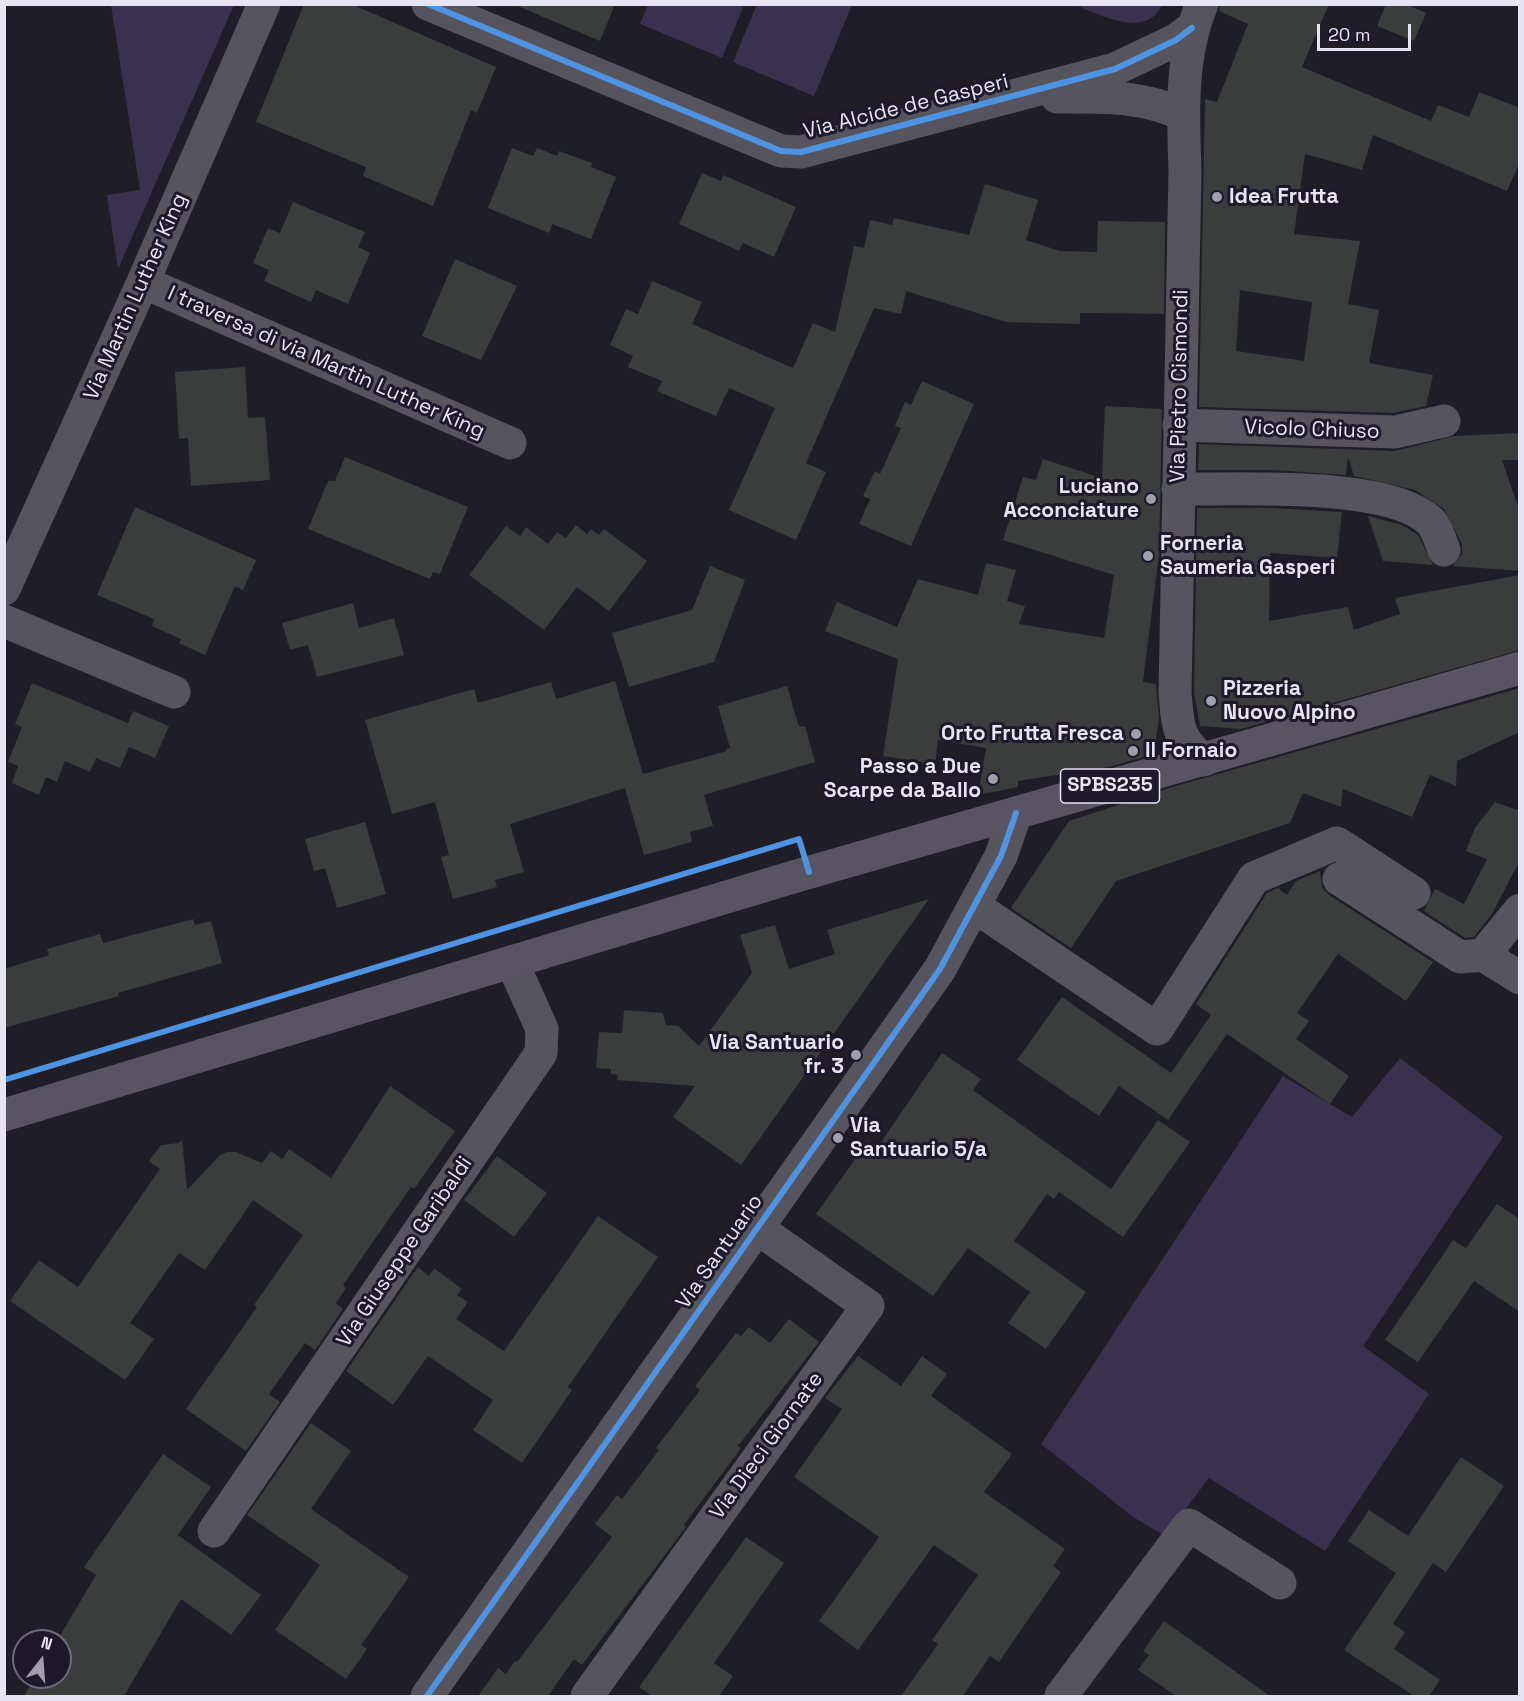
<!DOCTYPE html>
<html>
<head>
<meta charset="utf-8">
<style>
  body { margin:0 }
  #map { position:relative; width:1524px; height:1701px; overflow:hidden; background:#1f1d26; font-family:"Space Grotesk",sans-serif }
  canvas { display:block }
  .frame { position:absolute; inset:0; border:6px solid #e7e5f1; pointer-events:none }
  .north { position:absolute; left:12px; top:1629px; width:60px; height:60px; box-sizing:border-box; background:#1d192a; border:2px solid #6e6b7a; border-radius:50%; rotate:17deg; font-size:16px; font-weight:700; line-height:24px; text-align:center; color:#e7e5f1 }
  .north::after { content:''; display:block; margin:auto; width:21px; height:27px; background:#a19faa; clip-path:polygon(50% 0,100% 100%,50% 72%,0 100%) }
  .scale { position:absolute; left:1317px; top:24px; width:94px; height:27px; box-sizing:border-box; border:3px solid #e7e5f1; border-top:0; padding-left:8px; font-size:18px; line-height:21px; white-space:nowrap; color:#e7e5f1; -webkit-text-stroke:4px #1d192a; paint-order:stroke }
</style>
</head>
<body>
<div id="map">
<canvas width="1524" height="1701"></canvas>
<div class="frame"></div>
<div class="north">N</div>
<div class="scale">20 m</div>
</div>
<script>
const context = document.querySelector('canvas').getContext('2d');
context.lineJoin = 'round';
function paint(path, color) { context.fillStyle = color; context.fill(path, 'evenodd'); }
function stroke(path, color, width, dash) { context.strokeStyle = color; context.lineWidth = width; context.lineCap = dash ? 'butt' : 'round'; context.setLineDash(dash || []); context.stroke(path); }
function drawText(font, color, halo, rows, align = 'center') {
  context.font = font + ' "Space Grotesk",sans-serif'; context.lineWidth = 6; context.setLineDash([]); context.textBaseline = 'middle'; context.strokeStyle = halo; context.fillStyle = color; for (const [text, x, y, turn = 0] of rows) {
    context.save(); context.translate(x, y); context.rotate((+turn || 0) * Math.PI / 180); context.textAlign = isNaN(turn) ? turn : align; if (halo) context.strokeText(text, 0, 0); context.fillText(text, 0, 0); context.restore();
  }
}
const green = new Path2D(`
  M757,4L852,5L814,96L733,62Z
  M111,5H234L118,269L107,195L140,190Z
  M648,5V4L744,5L722,58L640,24Z
  M1075,5L1162,4V5C1146,40 1099,14 1075,5Z
  M1400,1058L1503,1137L1363,1346L1429,1394L1325,1551L1209,1478L1165,1536L1133,1517L1041,1444L1283,1076L1352,1117Z`);
const building = new Path2D(`
  M304,4H351L496,67L477,113L471,110L433,206L363,176L366,167L256,122Z
  M513,4H615L600,41Z
  M1220,4H1329L1302,67L1431,121L1438,105L1469,117L1479,92L1520,108V161L1507,191L1373,135L1362,170L1305,154L1294,234L1360,241L1348,304L1379,310L1369,363L1433,375L1426,406L1393,413L1199,407L1205,99L1217,102L1248,24L1219,11ZM1240,290L1312,302L1304,361L1236,351Z
  M1386,4H1406L1426,13L1414,41L1377,26Z
  M512,148L533,156L537,148L557,156L559,151L592,163L591,167L616,177L591,239L552,224L549,233L488,208Z
  M702,173L721,181L723,175L796,207L774,257L743,243L739,251L679,224Z
  M985,184L1038,200L1026,240L1060,251L1097,252L1098,221L1165,222L1164,314L1080,313V324L1006,322L906,291L901,314L874,308L806,463L826,472L796,540L729,510L775,408L729,388L716,416L657,391L662,381L628,367L633,356L610,345L626,309L638,314L652,281L702,302L692,324L793,368L813,323L835,332L854,246L864,248L870,220L892,225L894,218L969,235Z
  M293,202L365,232L358,247L370,253L348,304L316,290L311,302L264,281L269,270L253,263L268,228L280,233Z
  M455,259L517,286L481,360L422,336Z
  M245,367L248,418L265,417L270,480L191,486L188,438L179,439L175,372Z
  M922,381L974,404L911,546L859,524L870,499L863,496L875,471L880,474L901,428L895,426L905,402L911,405Z
  M1105,406L1162,409L1159,555L1143,682L1156,684L1159,718L1154,754L1109,767L1018,781V787L978,795L986,748L938,740L935,764L883,756L898,659L825,631L837,602L897,627L918,579L978,595L986,563L1016,570L1007,601L1025,606L1019,624L1104,638L1114,575L1003,540L1023,477L1036,480L1043,459L1102,478Z
  M1520,433V460H1502L1520,512V571L1453,566L1462,554V544L1444,509L1415,490L1354,476L1348,457L1346,475L1273,470H1198L1199,444L1395,451L1454,436Z
  M345,457L468,507L440,574L433,572L430,579L308,529L328,481H335Z
  M135,507L256,560L243,590L235,586L205,655L179,643L181,639L152,626L154,619L97,595Z
  M1197,508H1272L1342,512L1337,558L1270,553L1269,621L1348,607L1354,630L1400,614L1395,598L1520,575V650L1241,729L1200,726L1194,692Z
  M1368,516L1402,525L1418,535L1433,565L1383,561Z
  M576,525L587,534L591,529L599,535L604,529L647,561L609,611L577,587L544,630L469,575L506,526L520,536L526,527L548,544L557,532L566,538Z
  M710,566L745,580L714,662L629,687L612,633L692,610Z
  M353,603L359,628L394,618L404,655L317,677L308,645L290,650L282,623Z
  M615,681L643,774L727,751L726,749L730,748L718,706L787,686L799,727L805,726L815,762L704,795L713,826L690,832L692,842L644,855L625,788L510,824L524,872L495,880L497,887L453,899L441,857L449,855L435,802L392,814L365,720L474,689L478,703L551,682L556,699Z
  M32,683L128,723L133,711L169,726L155,758L129,747L120,768L96,758L90,772L65,761L57,782L46,777L39,795L12,783L18,766L8,762L22,727L15,724Z
  M1520,688V732L1457,761L1456,786L1430,775L1412,817L1343,789L1341,807L1303,793L1290,823L1116,881L1071,948L1011,908L1069,821L1176,786Z
  M1495,802L1520,811V860L1492,914L1474,937L1465,938L1424,911L1435,889L1464,904L1487,859L1466,851L1475,828Z
  M365,822L386,894L337,908L325,868L314,871L305,839Z
  M1320,871L1322,887L1329,895L1433,962L1406,1001L1338,954L1297,1013L1309,1021L1296,1039L1349,1076L1330,1104L1227,1034L1168,1120L1119,1086L1099,1116L1017,1060L1062,997L1171,1073L1211,1015L1196,1004L1267,893L1278,888L1287,895L1296,881Z
  M929,899L741,1165L673,1117L695,1086L617,1080L618,1075L611,1074V1069L596,1068L599,1032L622,1033L624,1010L663,1013L666,1025L678,1026L699,1046L752,973L740,935L775,925L789,969L835,954L827,930Z
  M193,919L195,925L211,921L222,963L118,993L119,996L4,1028V969L49,955L47,949L100,934L103,943Z
  M942,1053L981,1079L973,1090L1111,1189L1158,1120L1190,1142L1123,1237L1059,1192L1054,1199L1047,1194L1014,1241L1086,1292L1046,1349L1008,1323L1030,1292L968,1248L933,1296L816,1214L868,1141L877,1148Z
  M390,1086L455,1131L414,1189L411,1187L343,1285L346,1288L336,1303L343,1309L315,1350L305,1343L269,1394L280,1402L246,1451L186,1409L257,1307L254,1305L303,1235L253,1200L205,1270L179,1253L130,1323L154,1339L125,1380L10,1301L39,1260L78,1287L160,1169L149,1161L161,1145L179,1143L182,1139L187,1190L220,1155L228,1152H236L262,1163L271,1151L282,1159L289,1149L331,1178Z
  M497,1156L547,1193L514,1237L464,1200Z
  M1497,1204L1520,1219V1312L1474,1281L1418,1362L1385,1340L1453,1240L1466,1248Z
  M598,1216L658,1257L568,1387L572,1390L522,1463L473,1430L493,1400L428,1356L393,1405L346,1371L418,1267L429,1276L434,1268L462,1289L457,1295L468,1302L456,1319L504,1351Z
  M789,1319L819,1342L738,1446L741,1448L684,1525L686,1527L582,1665L574,1659L548,1696H478L498,1668L506,1674L515,1661L517,1662L612,1537L595,1524L617,1495L622,1499L659,1450L656,1448L700,1390L695,1386L736,1333L741,1336L749,1327L770,1343Z
  M858,1356L901,1386L922,1356L947,1374L931,1396L1012,1454L984,1492L1065,1549L1053,1566L1061,1572L1021,1630L999,1662L990,1656L963,1696H901L938,1644L932,1640L978,1575L934,1545L858,1650L819,1621L879,1537L794,1477L842,1409L825,1398Z
  M311,1423L351,1451L311,1509L409,1577L361,1645L367,1649L346,1679L275,1630L320,1565L247,1515Z
  M163,1454L211,1487L178,1535L261,1595L231,1635L181,1599L124,1696H24L35,1677H60V1641H57L96,1575L84,1567Z
  M1461,1457L1504,1486L1446,1572L1433,1563L1393,1624L1405,1632L1394,1649L1440,1680L1429,1696H1414L1344,1650L1396,1573L1348,1541L1369,1510L1408,1536Z
  M746,1537L784,1563L714,1663L733,1676L719,1696H652L639,1687Z
  M1164,1621L1270,1696H1176L1138,1670L1149,1655L1143,1651Z`);
const minor = new Path2D(`
  M428,4L781,151L801,152L1115,69L1176,40L1192,28
  M1202,4C1180,57 1183,115 1185,171L1175,693C1178,726 1177,739 1204,760
  M1057,97C1100,97 1144,95 1183,115
  M143,282L510,443
  M1179,425L1395,432L1444,421
  M1178,489C1237,490 1388,481 1430,521C1437,528 1440,540 1444,550
  M4,589L143,282L264,4
  M4,621L174,692
  M1339,879L1460,957L1483,955
  M974,906L1157,1029L1254,878L1337,843L1414,893
  M1520,910L1483,955L1520,978
  M214,1531L541,1053L542,1029L512,962
  M427,1696L940,969L1001,856L1016,813
  M587,1696L868,1306L757,1228
  M1061,1696L1189,1525L1280,1583`);
const major = new Path2D(`
  M4,1115L793,877L1520,668`);
const cycleway = new Path2D(`
  M428,4L781,151L801,152L1115,69L1176,40L1192,28
  M4,1080L799,839L809,872
  M427,1696L940,969L1001,856L1016,813`);
const markers = [
  [1217,197,6,"#a19faa"],
  [1151,499,6,"#a19faa"],
  [1148,556,6,"#a19faa"],
  [1211,701,6,"#a19faa"],
  [1136,734,6,"#a19faa"],
  [1133,751,6,"#a19faa"],
  [993,779,6,"#a19faa"],
  [856,1055,6,"#a19faa"],
  [838,1138,6,"#a19faa"]
];
const shields = [
  [1110,786,99]
];
const shieldNames = [
  ["SPBS235",1110,786]
];
const streetNames = [
  ["Via Alcide de Gasperi",906,107,-14],
  ["Via Martin Luther King",136,297,-66],
  ["I traversa di via Martin Luther King",326,363,24],
  ["Via Pietro Cismondi",1180,386,-89],
  ["Vicolo Chiuso",1312,430,2],
  ["Via Giuseppe Garibaldi",405,1252,-56],
  ["Via Santuario",720,1252,-55],
  ["Via Dieci Giornate",767,1446,-54]
];
const poiNames = [
  ["Idea Frutta",1229,197],
  ["Luciano",1139,487,"right"],
  ["Acconciature",1139,511,"right"],
  ["Forneria",1160,544],
  ["Saumeria Gasperi",1160,568],
  ["Pizzeria",1223,689],
  ["Nuovo Alpino",1223,713],
  ["Orto Frutta Fresca",1124,734,"right"],
  ["Il Fornaio",1145,751],
  ["Passo a Due",981,767,"right"],
  ["Scarpe da Ballo",981,791,"right"],
  ["Via Santuario",844,1043,"right"],
  ["fr. 3",844,1067,"right"],
  ["Via",850,1126],
  ["Santuario 5/a",850,1150]
];
paint(green, '#39324e');
paint(building, '#3b3c3c');
stroke(minor, '#56545d', 33);
stroke(major, '#585561', 33);
stroke(cycleway, '#4d94e3', 6);
for (const [x, y, r, color] of markers) { const dot = new Path2D(); dot.arc(x, y, r, 0, 2 * Math.PI); context.fillStyle = color; context.fill(dot); stroke(dot, '#1d192a', 2); }
for (const [x, y, w] of shields) { const box = new Path2D(); box.roundRect(x - w / 2, y - 17, w, 34, 4.5); context.fillStyle = '#1d192a'; context.fill(box); stroke(box, '#e7e5f1', 1.5); }
drawText('bold 20px', '#e7e5f1', null, shieldNames);
drawText('21px', '#e7e5f1', '#1d192a', streetNames);
drawText('bold 21px', '#e7e5f1', '#1d192a', poiNames, 'left');
</script>
</body>
</html>
